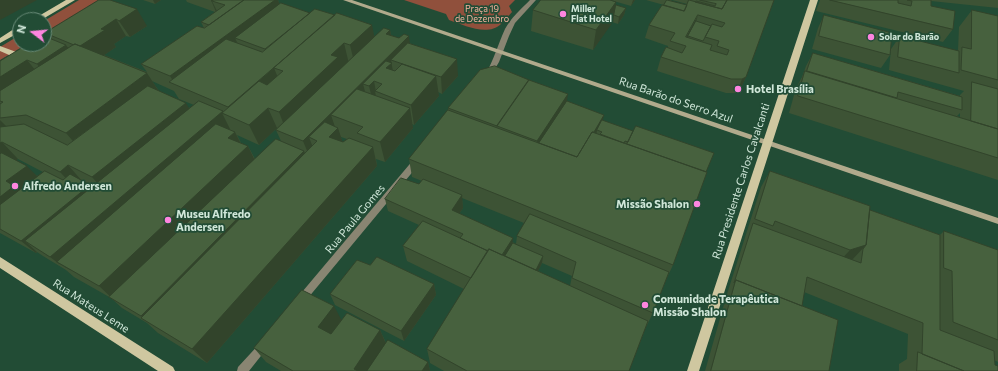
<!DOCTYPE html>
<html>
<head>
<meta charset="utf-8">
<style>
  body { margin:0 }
  #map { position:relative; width:998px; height:371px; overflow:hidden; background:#224c35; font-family:Commissioner,sans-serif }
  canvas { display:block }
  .north { position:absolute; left:12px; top:12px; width:40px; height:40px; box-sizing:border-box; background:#224c35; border:1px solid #688a77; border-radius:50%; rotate:286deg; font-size:11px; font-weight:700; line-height:16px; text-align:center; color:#d0e7d9 }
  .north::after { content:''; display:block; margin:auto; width:14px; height:18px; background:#fe85df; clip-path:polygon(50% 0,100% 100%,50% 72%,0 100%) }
</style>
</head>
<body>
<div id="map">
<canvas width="998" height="371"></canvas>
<div class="north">N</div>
</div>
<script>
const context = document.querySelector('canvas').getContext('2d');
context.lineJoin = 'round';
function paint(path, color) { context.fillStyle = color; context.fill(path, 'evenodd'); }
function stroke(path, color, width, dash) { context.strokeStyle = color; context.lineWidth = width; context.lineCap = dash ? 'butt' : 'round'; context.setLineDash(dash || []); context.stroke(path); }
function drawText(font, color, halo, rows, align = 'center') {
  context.font = font + ' Commissioner,sans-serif'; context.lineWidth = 3.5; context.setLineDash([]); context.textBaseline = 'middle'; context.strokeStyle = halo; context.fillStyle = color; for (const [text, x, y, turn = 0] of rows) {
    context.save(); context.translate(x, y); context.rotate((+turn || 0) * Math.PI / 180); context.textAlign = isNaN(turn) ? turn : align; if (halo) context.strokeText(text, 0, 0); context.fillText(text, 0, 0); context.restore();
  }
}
const green = new Path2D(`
  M79,0H100L44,34V21Z
  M404,0H515L509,6L512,12C508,16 505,21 501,24C487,37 464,25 449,20L446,14Z
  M20,35V44H27L0,60V47Z`);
const minor = new Path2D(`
  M530,0H536L515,23L509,36L499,62L490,77H486L485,75C494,60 498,44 505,29C511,18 521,9 530,0Z
  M417,158L421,161L420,163L303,304L300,305L297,304L295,301L297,298L414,159Z
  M265,339L268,341L270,344L268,347L249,371H237L238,367L262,341Z`);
const secondary = new Path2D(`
  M343,0H352L998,218V224Z`);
const primary = new Path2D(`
  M66,0H75L41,20H32Z
  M810,0H818L699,371H687Z
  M17,27H20V32L0,43V38Z
  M0,46L19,53L20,55L16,58L0,51Z
  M0,257L173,367L175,371H158L0,268Z`);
const wall = new Path2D(`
  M99,0L147,26L130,37L126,36L114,44L116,47L104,55L147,72L141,64L204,28L201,22L215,12L187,2L186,0H278L280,5L310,13L375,36L390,30L391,35L410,43L458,76L442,94L438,92L439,96L414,125L412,124L413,128L385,162L376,159L377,166L207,363L158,333L147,323L122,308L111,298L74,277L66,270L43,256L37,252L36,253L0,233V61L48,38L45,33ZM152,81L174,91L179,99L194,105L189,108L159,91ZM277,128V129L276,130L281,141L255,159L248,146L241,143L237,135L259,145ZM341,137L347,139L343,142H342ZM18,159L43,172L37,176L16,160Z
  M143,0H161L155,4Z
  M610,0H635L631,6Z
  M646,0H774L746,77L740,90L737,93H726L657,71L661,57L668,48V46L645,38L649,25L664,5ZM672,0L687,4V5L671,1Z
  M820,0H998V8L931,1V6L953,29L943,42L816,11Z
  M616,5L626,8L624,15L618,24L612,22L593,50L531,31L533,10Z
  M972,10L998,16V180L789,113L796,88L802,77L806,66L813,53L960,96V95L964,91L889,70L891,49L900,36L958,51L959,27ZM960,113V117L957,116Z
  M824,15L890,55L881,68L812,49L818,28Z
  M529,80L602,120L706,172L673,265L666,280L653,313L646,327L629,371H444L430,363L427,349L464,289L407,261L403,246L419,225L388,211L385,199L419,184L422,181L412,177L409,159L448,110V108ZM462,198L524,223L517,236L516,244L459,214L463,208ZM542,263L572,276L570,286L538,271Z
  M770,171L870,210L940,235L944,231L998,250V362L994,360L995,365L998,371H899V364L907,359L908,334L804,292L802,306L829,371H705L727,294L761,187Z
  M370,265L434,284L436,295L404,341L335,305L330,294Z
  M341,320L380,330L386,343L428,362L430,371H281L266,362L254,348Z`);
const shadedWall = new Path2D(`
  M0,0H37L0,20Z
  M153,0H161L155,4Z
  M211,0H233L212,1L217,11L216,12Z
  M275,0H278L283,15L235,38L240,48L175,84L170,76Z
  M633,0H635L631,6Z
  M616,2L613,22L593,50L596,30Z
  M626,8L624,15L618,24L619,17Z
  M137,9L147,26L130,37L119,21Z
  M698,15L694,28L688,36L686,43V37Z
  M116,19L126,36L114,44L116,47L91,64L79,47L101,29Z
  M372,25L376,45L355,66L350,45Z
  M390,30L393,47L386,34Z
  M409,36L411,52L391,60L395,83L388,77L374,81L376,92L375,91L377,102L374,106L369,86L363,84L367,99L331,115L336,130L338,128L344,146L317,141L309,137L315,153L310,158L303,141Z
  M344,43L349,64L287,133L279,112L331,55Z
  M66,45L79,62L50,81L37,64Z
  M457,59L458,76L442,94L441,77Z
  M27,60L41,77L3,102L0,101V77Z
  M274,68L281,85L234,118L228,107Z
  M147,73L160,93L83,153L66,133Z
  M436,76L439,96L414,125L411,105Z
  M746,77L740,90L737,93L742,79Z
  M568,94L565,114L536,148L537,141Z
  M186,103L196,120L106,193L92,177Z
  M268,108L277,128L259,145L249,125Z
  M410,108L413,128L385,162L380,142Z
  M223,111L225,115L222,113L230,129L70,270L58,263L50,257Z
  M604,115L601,128L597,130L596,137L576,163Z
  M0,120L18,138L2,142L18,159L0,172Z
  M235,132L243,148L228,138Z
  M248,146L256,163L115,301L99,286Z
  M373,147L377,166L207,363L192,349Z
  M304,151L309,164L147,322L141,316Z
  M68,165L83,182L75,188L60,172Z
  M27,166L40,179L0,220V197L6,181Z
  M90,185L102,197L25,241L37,252L36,253L21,241Z
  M462,195L463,208L453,223L452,210Z
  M513,238L512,250L503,265L500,259Z
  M866,245L852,260L836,265L850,250Z
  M543,256L542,263L531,285V278Z
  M434,284L436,295L404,341L401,331Z
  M334,306L342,321L326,341L318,327Z
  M380,330L386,344L368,371H355L354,369Z
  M428,362L430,371H422Z`);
const building = new Path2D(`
  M99,0H110L137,9L119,21L116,19L101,29L105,30L80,46L75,44L74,45L45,33Z
  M214,0H244L209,25L201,22L225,5L212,1Z
  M244,0H275L170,76L141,64L197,26L204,28Z
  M541,0H610L616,2L596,30L533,10Z
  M667,0L687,5L684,11L664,5Z
  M689,0L722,9L727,0H774L746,77L742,79H731L661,57L666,47L682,53L686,46L670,41L675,33L649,25L662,5L684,11ZM698,15L725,23L722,27L712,24L705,37L719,41L717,46L729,50L727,55L710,50L712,45L686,37Z
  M700,0H727L722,9L695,2L696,1L715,6L716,4Z
  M830,0H898V3L911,6L912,1L907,0H931V6L955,11L953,29Z
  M281,3L310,13L265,49L235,38Z
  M616,5L626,8L619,17L614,15Z
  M315,9L335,15L228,107L169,82L226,39L262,52Z
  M972,10L998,16V80L961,70L962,47L971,49Z
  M337,13L372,25L350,45L344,43L331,55L338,57L279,112L268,108L249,125L222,113L259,81L267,85L283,71L274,68Z
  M824,15L892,33L890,55L819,36Z
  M696,21L711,26L703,41L688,36Z
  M384,28L390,30L386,34L399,38L404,34L409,36L303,141L276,130Z
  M44,36L66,45L37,64L27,60L0,77V61L28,44H44Z
  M900,36L959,51V73L898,57Z
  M408,43L457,59L441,77L391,60Z
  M75,44L147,73L66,133L26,115L0,118V104L3,102L0,101V91Z
  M813,53L962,97V110L898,92L897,98L807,71Z
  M386,61L392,63L386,68L395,71L402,64L436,76L411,105L375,91L382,84L374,81L369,86L363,84Z
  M495,66L529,80L497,126L448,108L480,70Z
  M805,71L998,129V158L798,96Z
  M529,80L568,94L537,141L497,126Z
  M972,82L998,89V129L971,121Z
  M148,86L186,103L92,177L68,165L60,172L2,142L0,143V127L24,124L67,145Z
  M357,89L410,108L380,142L357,133L363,127L331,115Z
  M199,101L223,111L50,257L25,241Z
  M567,101L604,115L594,132H592L577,157L539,143Z
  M448,110L577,157L592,132L707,172L673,265L409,159Z
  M602,120L633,131L628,142L625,141L624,143L600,134L602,132L597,130Z
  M325,122L338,128L329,137L343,142L349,138L373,147L192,349L141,318L317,141L309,137Z
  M216,124L235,132L228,138L248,146L99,286L57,262Z
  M636,126L714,153L706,172L627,144Z
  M276,139L304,151L141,316L109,297Z
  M2,153L27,166L6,181L14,186L0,197V154Z
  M45,171L63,180L70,174L90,185L21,241L0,229V205Z
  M770,171L870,206L866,245L850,250L775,221L773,226L755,219Z
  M401,178L419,184L423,179L462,195L452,210L513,238L502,255L489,249L488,251L460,238L463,234L385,199Z
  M870,210L940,235V330L994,351L995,365L998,366V371H964L922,354L923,323L807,277L802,306L736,280L734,283L753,223L861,263L863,249L866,245Z
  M530,214L669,272L653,313L572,278L576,262L517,236Z
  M423,221L488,251L471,278L403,246Z
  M944,231L998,250V340L953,322L952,271L944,268Z
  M513,243L543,256L536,270L505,256Z
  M489,249L648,321L629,371H467L427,349Z
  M377,257L434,284L401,331L330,294L357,260L370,265Z
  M736,280L838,320L829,371H711Z
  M302,290L334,306L318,327L331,334L347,313L380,330L354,369L358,371H293L254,348Z
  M388,340L428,362L422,371H367Z
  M918,352L964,371H917Z`);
const markers = [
  [563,14,4,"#fe85df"],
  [871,37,4,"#fe85df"],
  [738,89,4,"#fe85df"],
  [15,186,4,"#fe85df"],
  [697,204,4,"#fe85df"],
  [168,220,4,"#fe85df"],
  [645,305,4,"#fe85df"]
];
const farParknames = [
  ["Praça 19",482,9],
  ["de Dezembro",482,19]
];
const farPoinames = [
  ["Miller",571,9],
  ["Flat Hotel",571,19],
  ["Solar do Barão",879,37]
];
const poiNames = [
  ["Hotel Brasília",746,89],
  ["Alfredo Andersen",23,186],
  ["Missão Shalon",689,204,"right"],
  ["Museu Alfredo",176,214],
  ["Andersen",176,227],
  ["Comunidade Terapêutica",653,299],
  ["Missão Shalon",653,312]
];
const streetNames = [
  ["Rua Barão do Serro Azul",676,100,19],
  ["Rua Presidente Carlos Cavalcanti",741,181,-72],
  ["Rua Paula Gomes",355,219,-50],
  ["Rua Mateus Leme",91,306,33]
];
paint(green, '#90503c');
paint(minor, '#898572');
paint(secondary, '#b1aa8c');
paint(primary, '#cfc7a0');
paint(wall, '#3d5335');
paint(shadedWall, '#32442b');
paint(building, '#47613e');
stroke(building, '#32442b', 1);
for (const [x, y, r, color] of markers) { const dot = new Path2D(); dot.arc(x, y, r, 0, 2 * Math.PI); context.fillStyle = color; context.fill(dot); stroke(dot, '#224c35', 1.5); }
drawText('9px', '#f3b19d', '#224c35', farParknames);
drawText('bold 9px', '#d0e7d9', '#224c35', farPoinames, 'left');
drawText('bold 11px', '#d0e7d9', '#224c35', poiNames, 'left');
drawText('11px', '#d0e7d9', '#224c35', streetNames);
</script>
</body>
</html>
